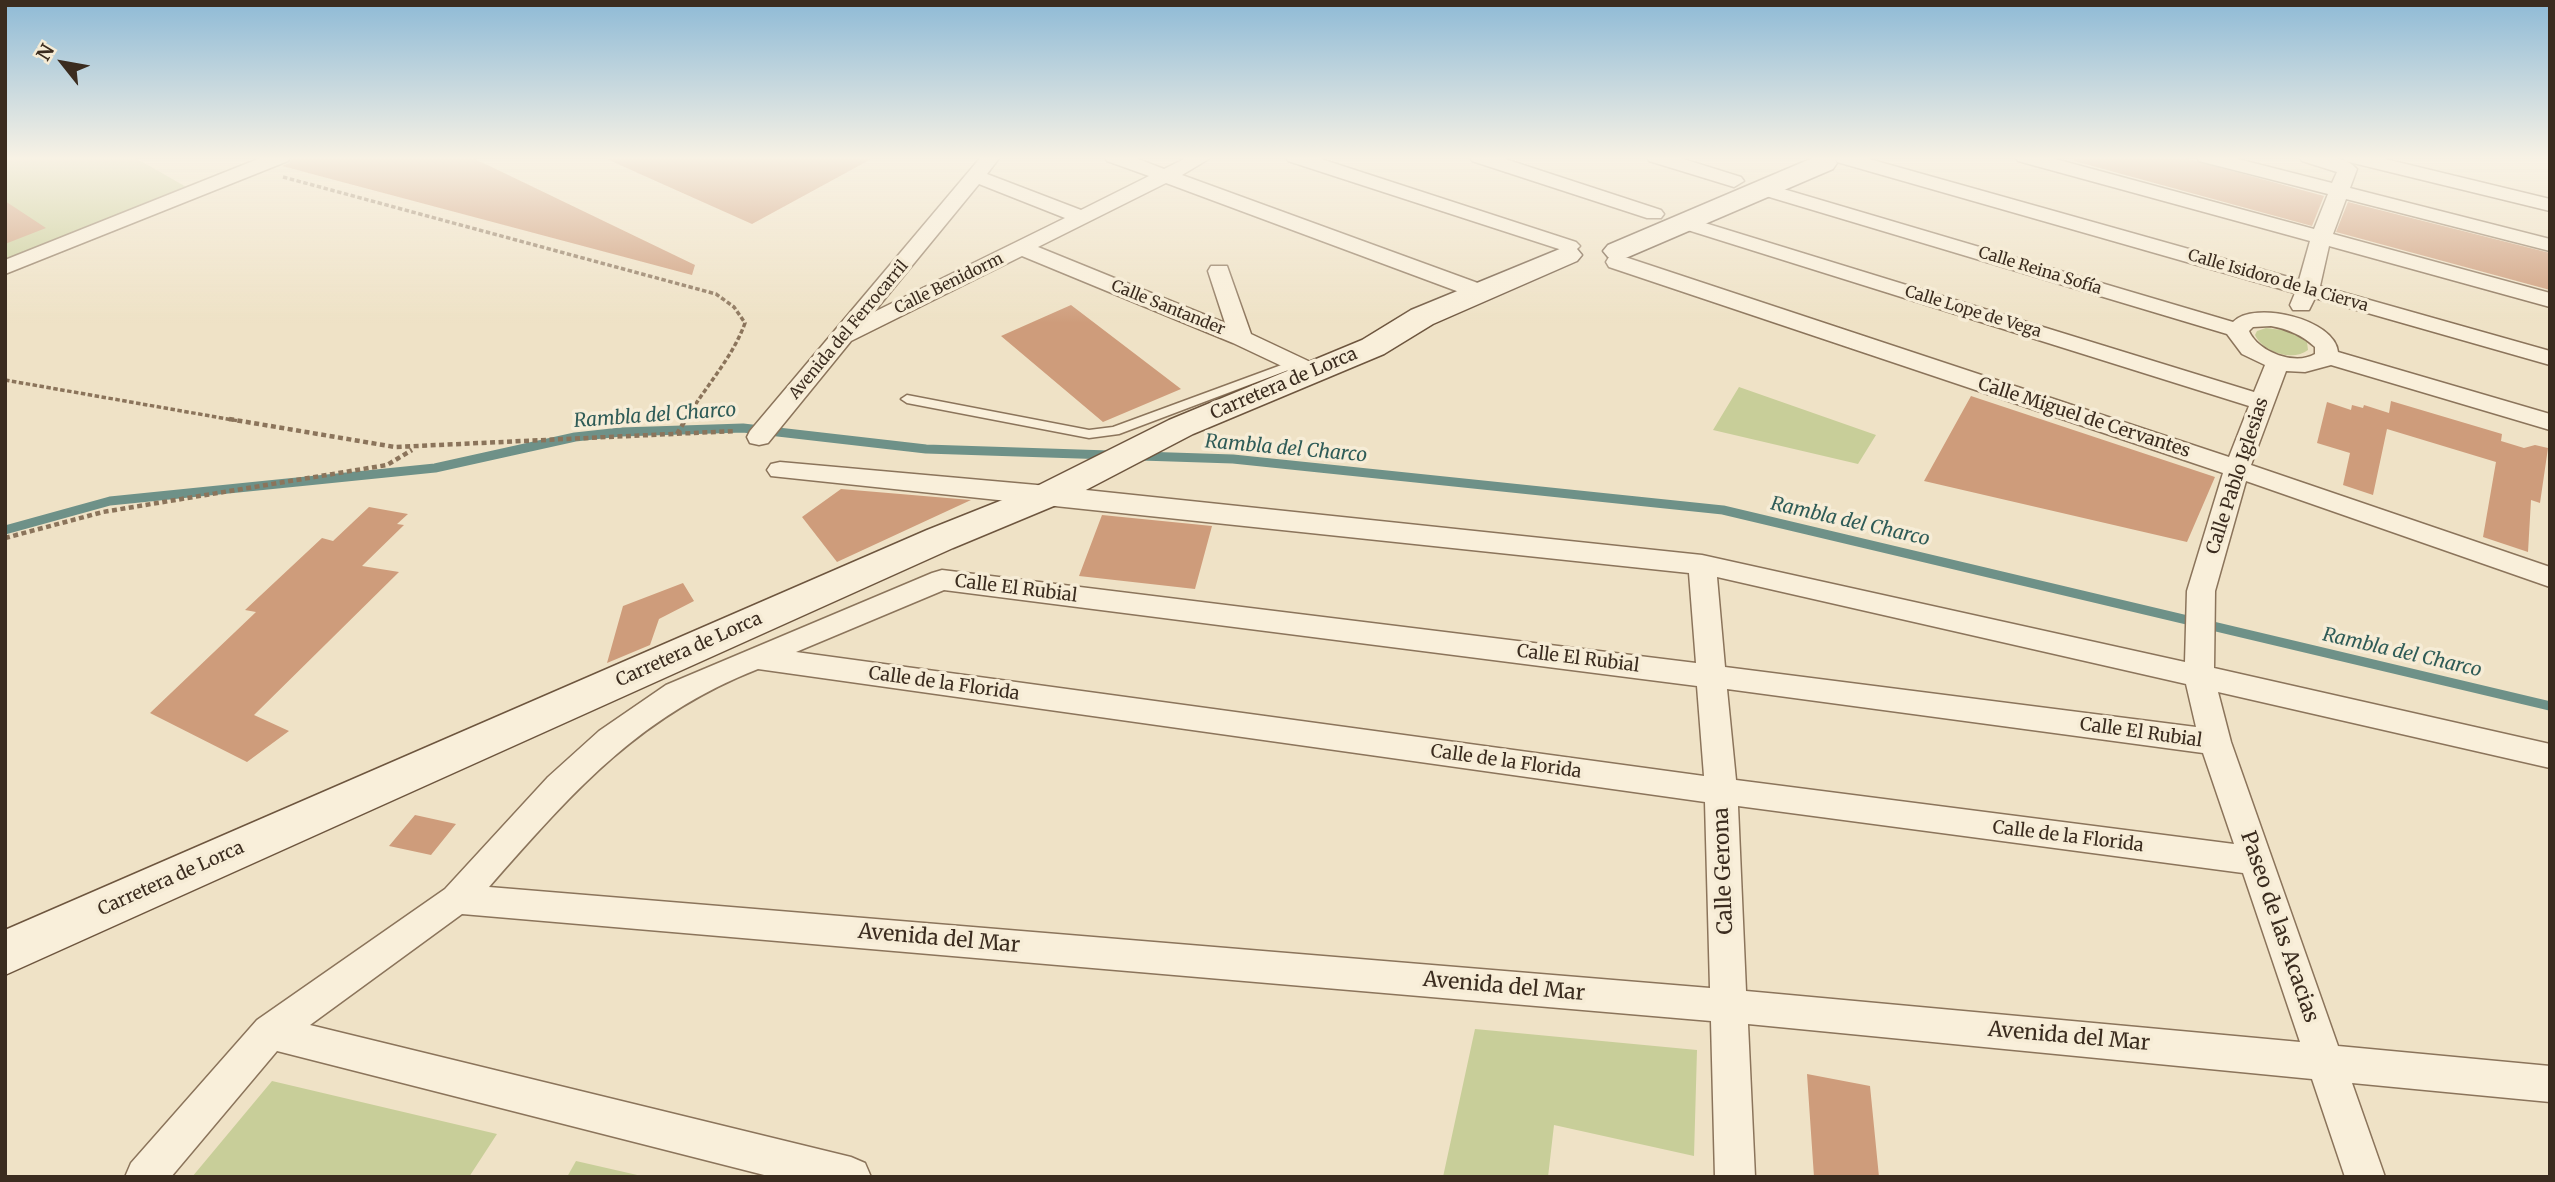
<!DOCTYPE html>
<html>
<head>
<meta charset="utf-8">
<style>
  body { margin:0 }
  #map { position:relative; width:2555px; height:1182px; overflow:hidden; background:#efe2c6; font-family:Merriweather,serif }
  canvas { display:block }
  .frame { position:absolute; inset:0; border:7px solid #3b2c1f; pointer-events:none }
  .north { position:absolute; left:28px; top:28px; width:70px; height:70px; -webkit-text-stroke:5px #f6ecd6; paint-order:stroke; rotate:301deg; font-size:19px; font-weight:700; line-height:28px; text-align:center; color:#3b2c1f }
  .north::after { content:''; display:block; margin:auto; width:24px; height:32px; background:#3b2c1f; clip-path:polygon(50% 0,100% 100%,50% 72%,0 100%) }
</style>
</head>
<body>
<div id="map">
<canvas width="2555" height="1182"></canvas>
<div class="frame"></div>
<div class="north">N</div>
</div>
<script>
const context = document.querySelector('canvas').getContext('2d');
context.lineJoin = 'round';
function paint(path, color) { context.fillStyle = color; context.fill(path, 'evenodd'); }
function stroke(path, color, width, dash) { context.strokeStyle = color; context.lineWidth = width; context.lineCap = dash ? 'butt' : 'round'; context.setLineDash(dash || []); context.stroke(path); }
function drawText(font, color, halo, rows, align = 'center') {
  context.font = font + ' Merriweather,serif'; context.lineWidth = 7; context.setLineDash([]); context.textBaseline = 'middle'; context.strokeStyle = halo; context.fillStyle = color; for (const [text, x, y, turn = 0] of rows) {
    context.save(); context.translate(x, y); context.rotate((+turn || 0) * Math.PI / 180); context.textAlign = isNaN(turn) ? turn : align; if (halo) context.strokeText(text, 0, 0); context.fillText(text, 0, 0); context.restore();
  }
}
const green = new Path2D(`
  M5,157H134L188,188L5,260Z
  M2266,328L2289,331L2307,342L2308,350C2293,362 2263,352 2255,335L2257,331Z
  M1739,387L1876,435L1858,464L1713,430Z
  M1475,1029L1697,1050L1694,1156L1554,1125L1548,1177H1443Z
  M272,1081L497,1134L469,1177H192Z
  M576,1161L646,1177H567Z`);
const stream = new Path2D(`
  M1141,456L1233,459L1723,510L2550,706
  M5,530L110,501L435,468L575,437L621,432L743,428L926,449L1109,455`);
const building = new Path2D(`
  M292,157H471L695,265L692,275L282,166L289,163Z
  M602,157H875L752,224Z
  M2074,157H2181L2324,196L2312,226L2074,161Z
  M5,201L46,228L5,244Z
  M2348,202L2550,253V290L2336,232Z
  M1071,305L1181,389L1103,422L1001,336Z
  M1971,396L2215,477L2187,542L1924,481Z
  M2391,401L2502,434L2501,441L2524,448L2535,445L2548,448L2540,503L2531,500L2528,552L2483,537L2496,462L2387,429L2373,495L2343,485L2350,453L2317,443L2327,402L2351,410L2352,405L2363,408L2364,405L2389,413Z
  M841,489L971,500L837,562L802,517Z
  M369,507L408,514L397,524L404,525L362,566L399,572L254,715L289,731L247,762L150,713L256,612L245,610L322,538L333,541Z
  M1102,515L1212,526L1195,589L1079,576Z
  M683,583L694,601L659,619L650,645L607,663L623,606Z
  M415,815L456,824L431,855L389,846Z
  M1807,1074L1870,1086L1879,1177H1814Z`);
const pathFar1 = new Path2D(`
  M283,177L716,294L734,307L745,323C732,359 704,388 685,421
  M5,380L239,421`);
const path = new Path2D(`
  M229,419L395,447L736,431
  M677,434L686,419
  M5,538L103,512L387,465L412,450`);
const lane = new Path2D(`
  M1295,360L1301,364L1299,366L1119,434L1089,438L907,403L901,399L907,395L1089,430L1113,427Z`);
const street = new Path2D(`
  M263,157H290L288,161L5,274V260Z
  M981,157H1000L987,174L1081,210L1149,176L1107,161L1105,157H1133L1164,169L1188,157H1212L1182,175L1486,286L1489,291L1486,296H1470L1166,183L1038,247L1225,323L1208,271L1211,266H1227L1251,334L1321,367L1325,372L1321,377H1305L1233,343L1022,256L851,341L768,443L759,445L750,443L747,437L750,431ZM979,184L1065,218L874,312Z
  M1286,157H1315L1576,242L1580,246L1576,250H1562L1288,161Z
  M1470,157H1499L1661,210L1664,214L1661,218H1647L1472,161Z
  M1647,157H1677L1741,177L1744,181L1734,187L1649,161Z
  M1862,157L2299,280L2310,241L2018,161L2016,157H2048L2314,229L2328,194L2199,161L2197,157H2230L2332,183L2337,172L2302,161L2300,157C2317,157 2344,154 2357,169L2350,188L2550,239V251L2346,199L2333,234L2550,293V307L2329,246L2320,286L2550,351V365L2315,298L2309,310H2293L2290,305L2295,293L1837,162L1834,158Z
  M2343,157H2377L2550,199V211L2345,161Z
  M1763,183L2233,322C2254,300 2335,319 2338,352L2550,414V430L2331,365L2305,372L2286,371L2251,465L2550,567V587L2246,481L2215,591L2214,668L2550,744V768L2218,692L2231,742L2338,1046L2550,1066V1102L2352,1083L2385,1177H2345L2312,1079L1748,1024L1755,1177H1715L1711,1021L462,914L310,1025L851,1157L865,1163L871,1177H772L277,1051L171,1177H125L131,1163L257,1020L445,889L548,777L599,731L666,685L932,573L942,570L1696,663L1689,573L771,476L767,470L771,464L780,462L1048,486L1702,555L2185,662L2187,591L2223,473L1609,267L1606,262L1609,257H1625L2229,457L2249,406L1678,227L1675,223L1678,219H1692L2254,392L2265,365L2242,354L2227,334L1756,193L1753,189L1756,185ZM2271,326C2288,329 2302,335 2315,347V354C2295,366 2258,352 2249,331L2253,327ZM1717,577L2186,684L2196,727L1725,667ZM944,590L1697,686L1704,776L796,652ZM758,669L1705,802L1710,988L489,887C572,793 638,716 758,669ZM1727,689L2203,753L2234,844L1736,780ZM1738,806L2243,873L2300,1042L1746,991Z`);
const secondary = new Path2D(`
  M1815,157H1833L1837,163L1833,169L1628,257L1618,260L1608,257L1603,251L1608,245Z
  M1567,246L1577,249L1582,255L1577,261L1433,324L1384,354L1193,434L1061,503L953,548L5,975V930L927,530L1035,487L1169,420L1362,340L1411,310Z`);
const farStreetnames = [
  ["Calle Reina Sofía",2040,271,17],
  ["Calle Isidoro de la Cierva",2278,281,16],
  ["Calle Benidorm",949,284,-26],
  ["Calle Santander",1168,308,22],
  ["Calle Lope de Vega",1973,312,17],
  ["Avenida del Ferrocarril",849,330,-50]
];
const streetNames = [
  ["Carretera de Lorca",1284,384,-23],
  ["Calle Miguel de Cervantes",2084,418,18],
  ["Calle Pablo Iglesias",2238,476,-72],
  ["Calle El Rubial",1016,589,7],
  ["Carretera de Lorca",689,650,-24],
  ["Calle El Rubial",1578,659,7],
  ["Calle de la Florida",944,684,8],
  ["Calle El Rubial",2141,733,8],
  ["Calle de la Florida",1506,762,8],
  ["Calle de la Florida",2068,837,7],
  ["Carretera de Lorca",171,879,-24]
];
const waterNames = [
  ["Rambla del Charco",655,416,-4],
  ["Rambla del Charco",1286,449,5],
  ["Rambla del Charco",1850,522,13],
  ["Rambla del Charco",2402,653,13]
];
const nearStreetnames = [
  ["Calle Gerona",1724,871,-92],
  ["Paseo de las Acacias",2279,927,71],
  ["Avenida del Mar",939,939,5],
  ["Avenida del Mar",1504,987,5],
  ["Avenida del Mar",2069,1037,5]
];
paint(green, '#c8ce99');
stroke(stream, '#6e9188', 9);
paint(building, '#ce9c7b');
stroke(lane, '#8b745b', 3);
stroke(street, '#8b745b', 3);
stroke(secondary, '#6d553e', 3);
stroke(pathFar1, '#8b745b', 3.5, [4.5, 2.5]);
stroke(path, '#8b745b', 4.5, [5, 3.5]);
paint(lane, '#f9efda');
paint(street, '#f9efda');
paint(secondary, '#f9efda');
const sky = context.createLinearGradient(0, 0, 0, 323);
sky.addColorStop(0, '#8ebad6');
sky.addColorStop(0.49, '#f8f2e5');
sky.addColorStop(1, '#f8f2e500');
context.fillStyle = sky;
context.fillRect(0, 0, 2555, 323);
drawText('16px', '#3b2c1f', '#f6ecd6', farStreetnames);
drawText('18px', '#3b2c1f', '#f6ecd6', streetNames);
drawText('italic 19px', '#2e5b57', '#f6ecd6', waterNames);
drawText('21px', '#3b2c1f', '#f6ecd6', nearStreetnames);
</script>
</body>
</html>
